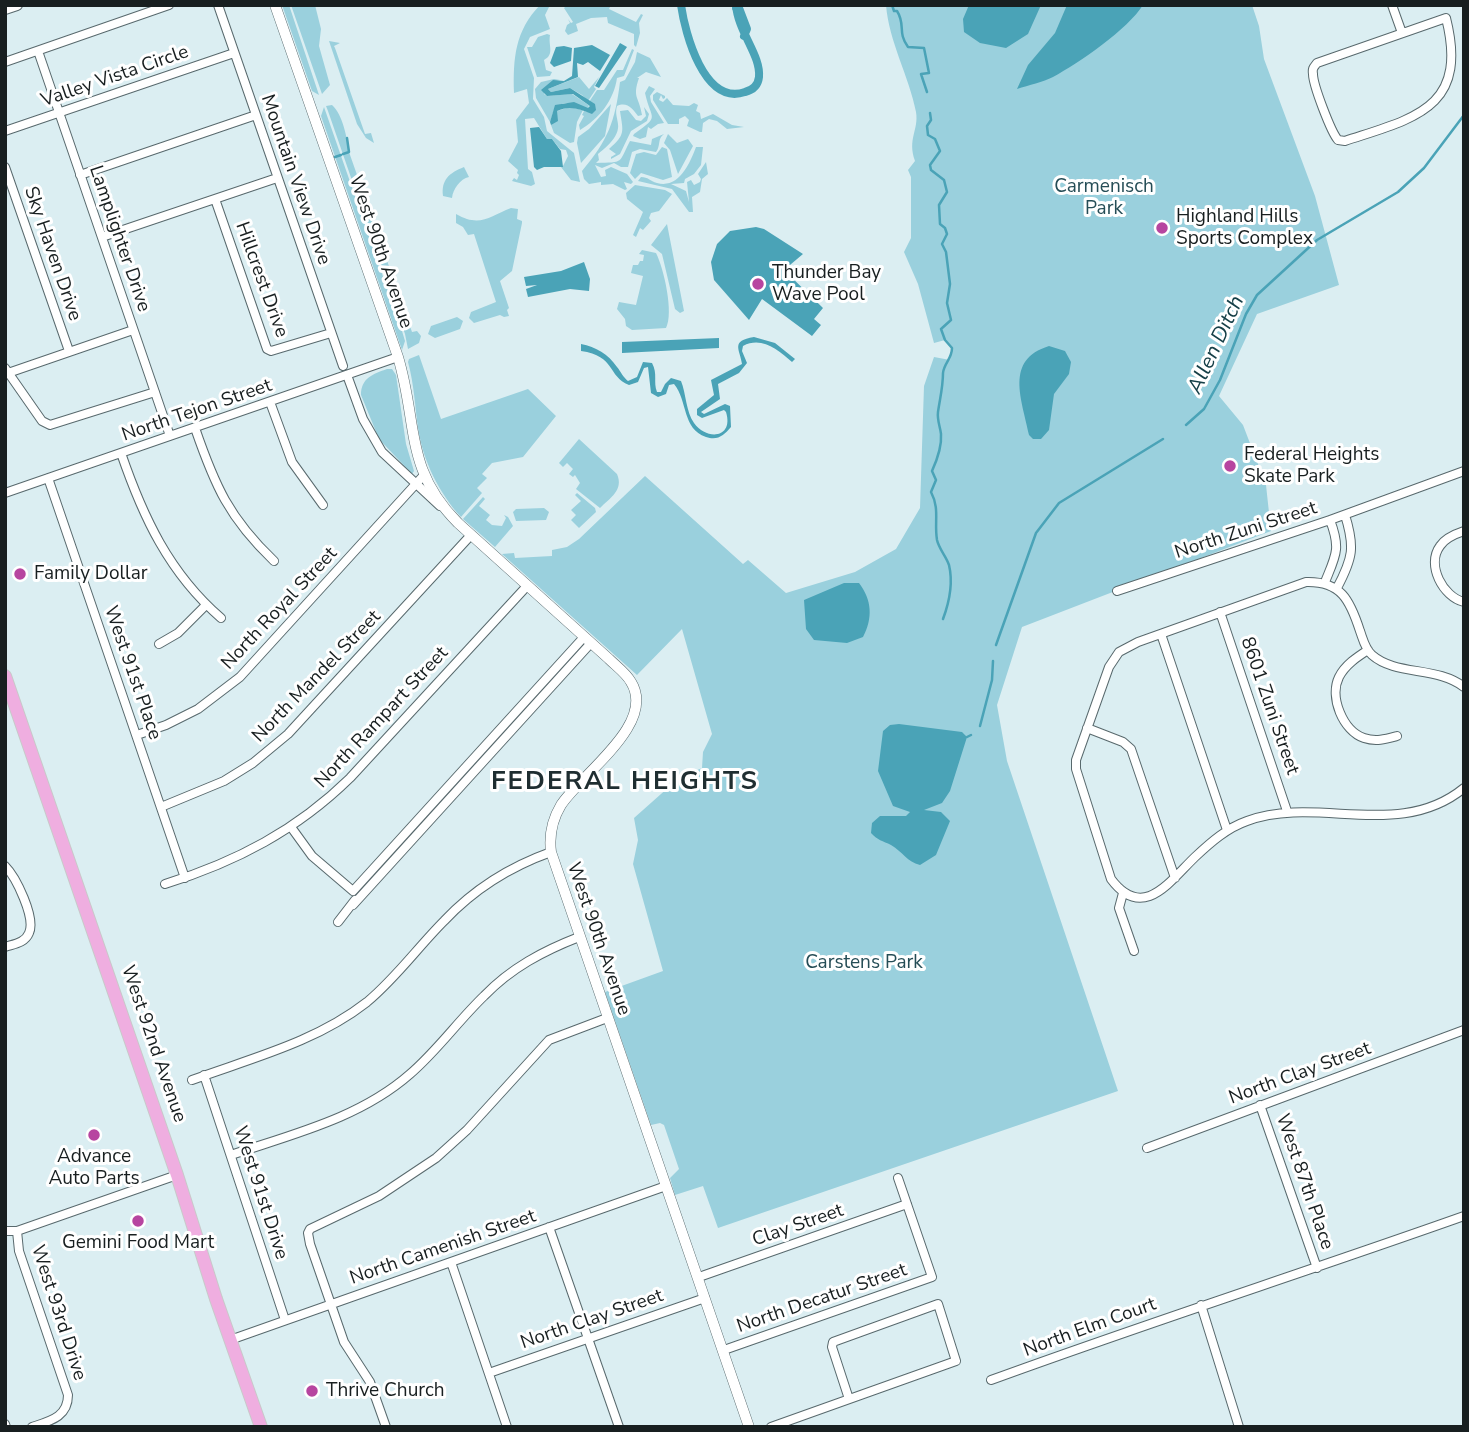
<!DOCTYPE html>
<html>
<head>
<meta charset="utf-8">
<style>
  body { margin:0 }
  #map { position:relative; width:1469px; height:1432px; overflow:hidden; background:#dbeef2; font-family:"Nunito Sans",sans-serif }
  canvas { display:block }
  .frame { position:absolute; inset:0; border:7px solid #181f20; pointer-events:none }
</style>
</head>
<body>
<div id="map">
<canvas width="1469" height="1432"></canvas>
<div class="frame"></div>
</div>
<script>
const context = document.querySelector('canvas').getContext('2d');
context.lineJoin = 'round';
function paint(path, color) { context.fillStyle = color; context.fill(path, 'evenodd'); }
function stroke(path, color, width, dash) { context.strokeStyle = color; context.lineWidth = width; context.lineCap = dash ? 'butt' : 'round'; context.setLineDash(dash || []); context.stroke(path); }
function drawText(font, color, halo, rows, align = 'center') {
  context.font = font + ' "Nunito Sans",sans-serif'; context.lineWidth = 6; context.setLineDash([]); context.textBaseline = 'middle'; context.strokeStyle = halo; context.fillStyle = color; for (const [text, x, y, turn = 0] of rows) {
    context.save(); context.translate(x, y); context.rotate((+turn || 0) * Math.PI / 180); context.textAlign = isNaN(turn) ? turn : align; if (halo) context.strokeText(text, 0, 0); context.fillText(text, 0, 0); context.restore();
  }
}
const green = new Path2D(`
  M282,5H289L319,95L312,91Z
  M291,5H315L321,29L319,46L330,85L322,94Z
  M540,5H550L545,15L550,29L530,37L524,49L534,78L533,99L544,117L547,131L574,153L580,182L571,180L561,167L563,166L568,156L566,150L560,149L552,139H547L534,118L525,119L528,169L532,172L535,184L531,186L512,181L514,178L517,180L519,175L517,173L518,170L508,161L518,142L516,120L529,103L527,89L514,93C513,58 515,31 540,5Z
  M567,5H611L609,9L636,22L641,14L643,15L639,23L640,33L636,47L634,45V34L608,23L607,17L591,18L576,24L578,31L568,35L565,31L567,25L570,23L568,19L571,23L573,22L564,8Z
  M886,5H1252L1259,26L1264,59L1315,196L1339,285L1257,314L1219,396L1243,425L1266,485L1271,531L1022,627L997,705L1007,761L1118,1091L718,1228L703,1186L675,1195L670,1178L679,1169L664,1125L660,1123L651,1125L605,992L663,971L633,864L638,840L634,818L679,778L702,768L703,752L712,734L682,629L637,675L502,554L514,553L515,558L552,556V550L567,547L579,539L645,476L743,564L748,560L786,593L855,572L896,549L920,508L924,386L934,357L950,360L952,348L945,340L934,343L918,284L904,252L911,238V177L908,170L915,161C907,139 919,130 916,112C909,76 889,42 886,5Z
  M547,34L550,35C548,46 555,54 544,60L546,70L552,72L550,76L537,77L527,47H532L538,37Z
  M329,41L340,43L334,46L335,48L365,134L371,133L374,143L366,138L357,124Z
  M632,49L634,50L624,76L617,78C614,100 599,119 580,130L579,125L584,116L582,115L584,111L588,112L589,102L597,90H604L617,70H623Z
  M637,52L650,58L661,77L646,72L637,78H639C632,98 639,96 642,115L638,116C633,109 627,101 617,106C615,113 617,116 618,124C620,137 604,149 598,154L599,160L596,163C625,162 618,164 630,141L651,145L652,139L664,134C657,139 661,146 656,152L640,149L632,152L628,167H621L614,163L602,168L595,165L601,177L606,176L605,170L611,167L627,174L633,182L631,184L624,182L627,189L625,190L613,184L601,185V182L589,184L584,179L582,171C608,140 615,122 620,82L625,80L635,62Z
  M579,77L589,89L599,77L594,87L596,89L588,101L582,95L570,88L551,92L548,89Z
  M554,79L560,80C552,82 546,84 544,94L547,96L572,94L590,106L588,109C577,105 564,97 554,110C552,114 552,118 550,122L536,98L535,89L541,82Z
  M649,86L655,89L650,96L651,102L664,123L658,124L651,129L648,127L646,137L640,139L633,136L634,134C661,115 651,121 645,93Z
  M657,92L665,96V98L663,99L661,95L659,100L663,102L667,98L673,105L689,106L694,103L698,105L696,111L700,113L701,119L713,114L732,125L744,127L727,129L717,121L709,119L703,123L702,132H700L687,126L689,120L685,116L679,119V124H668L653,100V95Z
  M611,104L605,136L581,163L577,143L578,137L589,129Z
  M332,105C343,115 347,138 349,152L412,332L417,331L421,336L419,343L408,349L405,334L328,111L326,106Z
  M324,107L402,331L405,341L402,350L321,116Z
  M570,107L583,110L577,122L574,142L570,143L554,133L551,125L556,117L557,111Z
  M644,107L649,114L647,121L631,131L620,154L611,159V157L616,154L609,149C626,134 623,132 620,111L628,110L636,120L641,121L646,116Z
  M668,134L677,143L688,139L693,146L678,174L670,150L664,143Z
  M662,147L667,149L672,177L663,180L641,173L635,179L630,173L636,154L644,152L656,155Z
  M696,147H703L701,165L694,174L685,179L684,183L671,184L686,191L689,202L687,182L691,180L694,185L700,182L701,179L698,174L706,162L708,174L702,179L700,192L692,197L693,212H689L672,189L638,181L641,177C648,177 650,181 657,183C679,189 690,163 696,147Z
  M464,167L469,177C460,179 453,189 452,198L443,196C441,180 449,173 464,167Z
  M635,185L665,190L672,194L659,211L651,213L649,218L651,221L643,230L640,228L636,237L633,235L643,212L627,199L626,193Z
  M511,208L518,209L517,219L522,221V223L512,271L500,281L509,308L507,310L509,316L504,317L500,315L474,323L469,318L471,312L496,302L474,234L468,235L463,227L456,223V214C480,228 490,216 511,208Z
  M667,224L684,311L680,313L675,309L662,254L651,245Z
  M642,250L656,253C664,269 674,313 666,328L632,330L626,326L625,319L617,309L619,302L636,305L643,276L631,273L633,265H638L640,261H643L644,255L639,254Z
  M457,317L463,321L460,329L435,338L428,334L431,326Z
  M419,355L441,419L528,389L556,416L523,457L492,463L482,474L487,478L477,488L482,493L461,517C439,493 423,461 418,428C415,406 414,384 408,362L409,359Z
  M387,369H392L396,375L406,444L414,471L412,474L379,439L361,395C361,378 373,374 387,369Z
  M579,439L617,474C624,490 610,498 600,508L576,489L580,483L575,475L573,477L569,474L573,469L567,463L563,467L559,463Z
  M577,493L595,508L596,512L579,528L571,520L576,515L571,510L581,501L575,495Z
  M483,497L485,499L479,506L490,515L486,520L492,525L502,526L506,518L504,515L508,517L513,526L495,547L463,519Z
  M544,508L549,512L546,520L516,521L513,512L516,509Z`);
const water = new Path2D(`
  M969,5H1041L1028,34L1006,48L980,43L964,32L963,19Z
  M1067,5H1143C1128,29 1079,63 1053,77C1043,82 1029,85 1017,89L1028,65L1055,33Z
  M620,43L627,47L599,88L595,86Z
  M592,45L610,55L600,71L588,62L583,65L577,63L578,77L548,89L551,92L570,88L595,104L596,110L592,114C580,109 569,105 557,111L558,121L551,125L550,122L555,105L574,102L588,108L590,106L573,94L547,96L541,90L553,80L564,81L572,76L574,48Z
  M564,46L572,48L571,61L554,67L550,63L556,47Z
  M539,127L547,139H552L561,151L563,167H544L537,170L534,167L530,128Z
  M756,227L764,229L803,254L784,270L823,308L814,319L821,325L812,336L762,299L749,320L714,280L711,262L717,244L730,231Z
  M584,262L590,279L589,291L570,289L528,297L526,289L537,285L526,286L524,277L561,271Z
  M754,337L775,343L795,359L792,362C778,350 762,336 743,346L742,351L747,363L739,373L718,384L720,399L701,412L704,414L725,404L730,406L731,427C724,435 718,441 706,437C682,429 688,401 674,384L669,385L666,394L658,397L651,393L648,367L644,368L638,382L629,385C607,376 616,356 581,351V344C596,347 608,354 617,367C621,372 623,377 628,381L637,377L643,362L652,363C658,374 653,382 657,392H661L665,384L671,378L681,381C686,393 686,412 694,423C707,441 734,438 726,412L724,410L702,418L697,415V409L714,395L711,380L742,364C740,349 730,341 754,337Z
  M719,338V348L622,353V342Z
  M1049,346L1065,351L1071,362L1069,374L1054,394L1049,430L1041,439H1033L1029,435C1022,399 1004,360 1049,346Z
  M844,583H859C872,600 873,618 863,637L847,643L814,640L806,629L804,600Z
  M899,724L962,732L967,737L950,791L942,803L924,810L941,812L950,821L936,855L920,865C907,862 903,852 891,845C883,841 877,840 871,833L872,823L880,816H906L910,812L893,806L878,771L883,731L890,725Z`);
const stream = new Path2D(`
  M892,5L894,11H897C906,25 897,32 908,47L924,48L929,73L921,74L927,92
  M930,113L931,120L927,126L928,135L935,139L940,151L930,165L931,170L944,180L947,192L939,205L940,224L945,228L947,234L942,244L946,252L950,284L947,303L951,320L941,329L945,340L952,348C952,359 944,363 943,373C943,387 940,398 938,412C937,420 940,426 941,434C942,447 937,460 932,471L936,480L931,492C940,509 934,522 937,540C939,549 946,556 949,565C953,582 949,603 943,619
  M343,154L349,152L347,138
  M335,157L341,155
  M1186,425L1204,409L1220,380L1246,314L1257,295L1317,240L1398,192L1424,168L1464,115
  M996,645L1036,533L1059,503L1163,439
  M980,726L992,680L993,661
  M967,737L971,735`);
const canal = new Path2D(`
  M681,5C685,33 704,106 745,92C753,90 758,86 759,77C761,55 738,32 736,5
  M736,8H739L747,29L744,36`);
const minor = new Path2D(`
  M218,5L343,366
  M1392,5L1402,33
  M1446,18C1469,109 1414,118 1345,141L1338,140C1331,132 1313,85 1313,74C1312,68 1314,67 1317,63Z
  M38,51L170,436
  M5,62L169,5
  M5,131L234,53
  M5,167L69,351
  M80,175L256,115
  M215,199L267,349L271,351L331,333
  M102,237L277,178
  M5,368L42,421L50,425L155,392
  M8,373L133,330
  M347,375L363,419L382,452L440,506
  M270,402L292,462L323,505
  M195,428C215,486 229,518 274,561
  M121,453C143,517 169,573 221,618
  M48,478L185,878
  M5,493L398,357
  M1464,531C1455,534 1445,538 1440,546C1426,565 1443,597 1464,602
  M1325,582C1336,555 1341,549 1330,520
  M1337,588C1353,558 1355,547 1345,515
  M1117,591L1330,520L1464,471
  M1220,612L1287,811
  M1161,634L1227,830
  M159,644L178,633L206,605
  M1368,650C1357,657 1345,665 1339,677C1329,697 1343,731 1364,738C1376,742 1386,739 1397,736
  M1464,687C1437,666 1396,676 1372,655C1365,649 1363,639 1360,631C1350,600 1341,581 1306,582L1138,642L1119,652L1109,667L1076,760V769L1111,879C1143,922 1170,881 1195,857C1211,842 1227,828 1247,821C1318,795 1399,841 1464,788
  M1087,728L1123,742L1131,749L1175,878
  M137,735L166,725L198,709L240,677L424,475
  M161,807L224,781L253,763L288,734L471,535
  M291,827L312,856L353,891
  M5,866C16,877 36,918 29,933C25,943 14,944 5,947
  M165,884C236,862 297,830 350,778L527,586
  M353,891L584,637
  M1123,893L1119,908L1134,951
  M353,905L591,643
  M338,922L355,900
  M204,1075L285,1320
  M192,1080C252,1058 316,1042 367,1002C396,978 418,947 444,921C474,889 509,867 551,852
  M1260,1105L1317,1268
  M1147,1148L1464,1030
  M231,1155C293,1134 360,1118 410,1074C437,1051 458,1021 484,996C511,968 543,951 579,937
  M549,1227L619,1427
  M5,1231H17L177,1175
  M17,1231L19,1251L68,1395C68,1417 50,1421 32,1427
  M451,1262L507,1427
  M699,1277L907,1204
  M1201,1305L1239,1427
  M230,1340L666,1186
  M724,1350L932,1277L898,1178
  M489,1373L705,1298
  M991,1380C1147,1323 1306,1272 1464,1216
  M5,1424L6,1427
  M386,1427L370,1382L344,1342L310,1244L308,1233L310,1229L379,1196L436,1158L467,1130L549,1040L607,1018
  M771,1427L956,1361L938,1304L833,1342L832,1347L849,1399`);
const tertiary = new Path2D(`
  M275,5L398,357C418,423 404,469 458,523L609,659C616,666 626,673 631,682C657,724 581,774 561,805C552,820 549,836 551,852L749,1427`);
const secondary = new Path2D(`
  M5,9L17,5`);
const primary = new Path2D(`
  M5,676L177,1175L216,1299L261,1427`);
const markers = [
  [1162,228,7,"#b745a0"],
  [758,284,7,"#b745a0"],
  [1230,466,7,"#b745a0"],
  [20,574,7,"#b745a0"],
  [94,1135,7,"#b745a0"],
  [138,1221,7,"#b745a0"],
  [312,1391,7,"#b745a0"]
];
const streetNames = [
  ["Valley Vista Circle",115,77,-19],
  ["Mountain View Drive",295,180,71],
  ["Lamplighter Drive",119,239,71],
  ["West 90th Avenue",380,252,71],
  ["Sky Haven Drive",52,254,71],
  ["Hillcrest Drive",261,280,70],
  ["North Tejon Street",197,411,-19],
  ["North Zuni Street",1246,531,-18],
  ["North Royal Street",280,609,-47],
  ["West 91st Place",132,673,71],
  ["North Mandel Street",317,677,-46],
  ["8601 Zuni Street",1269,706,71],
  ["North Rampart Street",382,718,-47],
  ["West 90th Avenue",598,939,71],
  ["West 92nd Avenue",153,1044,71],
  ["North Clay Street",1300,1074,-20],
  ["West 87th Place",1304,1182,71],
  ["West 91st Drive",260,1193,72],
  ["Clay Street",798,1226,-19],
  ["North Camenish Street",443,1248,-19],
  ["North Decatur Street",822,1299,-19],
  ["West 93rd Drive",58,1313,72],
  ["North Clay Street",592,1320,-19],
  ["North Elm Court",1090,1328,-20]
];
const parkNames = [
  ["Carmenisch",1104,187],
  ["Park",1104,209],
  ["Carstens Park",864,963]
];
const poiNames = [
  ["Highland Hills",1176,217],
  ["Sports Complex",1176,239],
  ["Thunder Bay",772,273],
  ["Wave Pool",772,295],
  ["Federal Heights",1244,455],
  ["Skate Park",1244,477],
  ["Family Dollar",34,574],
  ["Advance",94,1157,"center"],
  ["Auto Parts",94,1179,"center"],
  ["Gemini Food Mart",138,1243,"center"],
  ["Thrive Church",326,1391]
];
const waterNames = [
  ["Allen Ditch",1217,345,-65]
];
const districtNames = [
  ["FEDERAL HEIGHTS",625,783]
];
paint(green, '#9ad0dd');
paint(water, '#4aa3b7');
stroke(stream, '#4aa3b7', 2.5);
stroke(canal, '#4aa3b7', 8);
stroke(minor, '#58696d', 10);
stroke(tertiary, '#58696d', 11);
stroke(secondary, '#58696d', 12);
stroke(primary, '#c8c9c9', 14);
stroke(minor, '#fff', 8);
stroke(tertiary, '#fff', 10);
stroke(secondary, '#fff', 10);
stroke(primary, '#efaee0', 12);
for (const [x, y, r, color] of markers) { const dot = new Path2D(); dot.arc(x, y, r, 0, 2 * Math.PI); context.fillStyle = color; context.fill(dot); stroke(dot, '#fff', 2.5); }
drawText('19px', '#181f20', '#fff', streetNames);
drawText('19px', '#254d56', '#fff', parkNames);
drawText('19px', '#181f20', '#fff', poiNames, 'left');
drawText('italic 21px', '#164048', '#fff', waterNames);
context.letterSpacing = '2px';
drawText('bold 26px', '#1f2e31', '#fff', districtNames);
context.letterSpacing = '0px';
</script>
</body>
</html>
